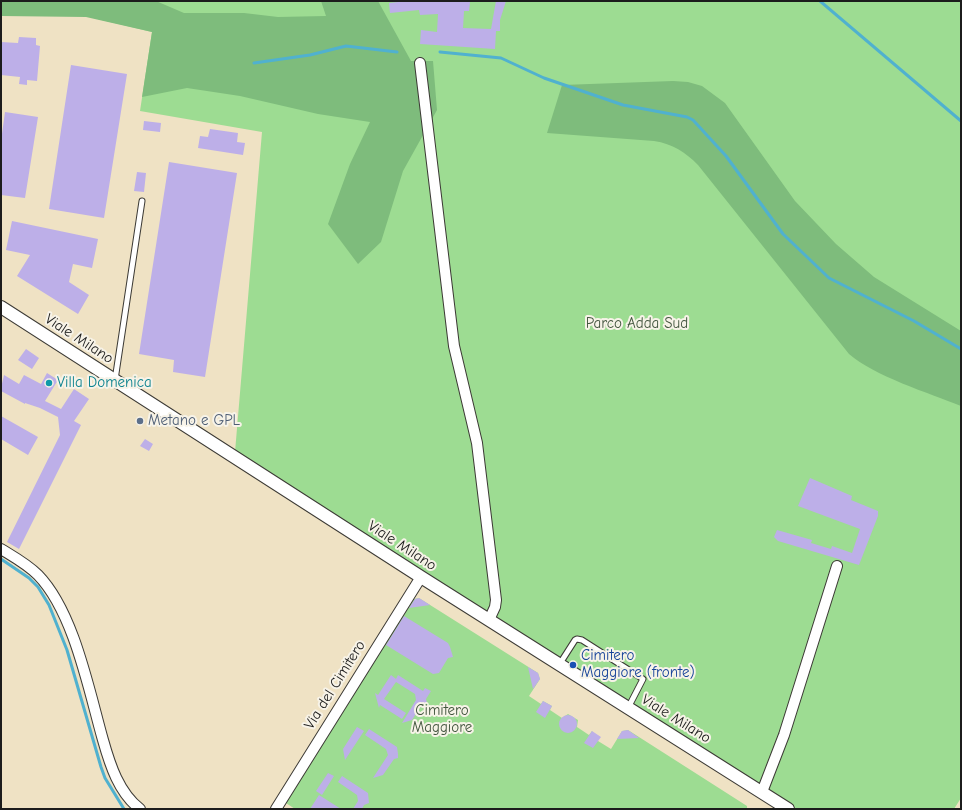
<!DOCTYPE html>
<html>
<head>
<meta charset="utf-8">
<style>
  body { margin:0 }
  #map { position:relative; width:962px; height:810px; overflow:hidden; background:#efe2c4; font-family:"Comic Neue",sans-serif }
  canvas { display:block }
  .frame { position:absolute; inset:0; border:2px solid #1c1c1c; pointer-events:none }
</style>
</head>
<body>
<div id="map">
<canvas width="962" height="810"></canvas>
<div class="frame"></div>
</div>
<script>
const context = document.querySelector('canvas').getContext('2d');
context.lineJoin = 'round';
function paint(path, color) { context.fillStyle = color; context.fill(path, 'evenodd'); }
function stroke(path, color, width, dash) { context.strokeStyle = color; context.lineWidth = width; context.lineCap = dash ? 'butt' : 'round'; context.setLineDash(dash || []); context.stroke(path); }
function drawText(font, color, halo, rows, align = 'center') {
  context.font = font + ' "Comic Neue",sans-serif'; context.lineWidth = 4; context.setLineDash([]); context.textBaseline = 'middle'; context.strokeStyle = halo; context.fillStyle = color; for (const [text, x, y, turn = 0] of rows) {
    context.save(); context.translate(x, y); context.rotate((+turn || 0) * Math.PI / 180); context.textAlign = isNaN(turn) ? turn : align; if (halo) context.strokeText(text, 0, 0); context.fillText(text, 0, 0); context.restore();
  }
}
const green = new Path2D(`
  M1,1H961V798L954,809H797L235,452L262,132L140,111L152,32L85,16Z
  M419,598L538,673L540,679L529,696L541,704L543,701L552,706L550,710L562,718L568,714L578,720L577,727L589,735L592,731L598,741L611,749L622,731L628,730L747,806V809H295L286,803L285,799L414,599Z`);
const forest = new Path2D(`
  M1,1H156L184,13H244L278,17L326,16L321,1H378L411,61H433L437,110L403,171L381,242L358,264L328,224L350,164L370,122L318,114L240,96L187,88L142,97L152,32L86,17L1,16Z
  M673,81L688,82L702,86L725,103L795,201L836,244L874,277L961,331V406C929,393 874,376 849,354L698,165C685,152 673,144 654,141L547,133L562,85Z`);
const stream = new Path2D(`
  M820,1L961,121
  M440,52L501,58L544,78L623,105L687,117L693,120L726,156L783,234L829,278L914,321L961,349
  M254,63L310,55L346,46L397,52
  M1,559L29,578L38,587L49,605L67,650L101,767L105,778L124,809`);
const building = new Path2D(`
  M407,1L470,2L469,11H464L463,28L491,29L496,1H506L500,20V31H496L495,49L420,44L421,30L437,32L438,14L420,15L419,10L390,13L389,3Z
  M19,37L36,38V45L40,46L37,81L27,80V85L19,84L20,77L1,75V42L18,43Z
  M71,65L127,74L104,218L49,209Z
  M5,112L38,117L25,198L1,195V141Z
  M144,121L161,123L160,132L143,130Z
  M210,129L238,133L237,142L245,143L243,155L198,148L200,136L208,137Z
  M169,162L237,173L205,377L173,372L174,360L139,354Z
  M137,172L146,173L144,192L134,191Z
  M12,221L98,239L92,268L73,264L69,282L89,295L78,314L17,276L30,255L6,250Z
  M26,349L39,358L32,369L18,360Z
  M47,373L58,380L45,401L61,409L74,389L89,399L74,421L81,425L19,549L7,542L60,435L58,417L40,408L25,403V404L1,391V388L4,375L19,384L24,375L41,384Z
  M1,416L38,437L28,455L1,439Z
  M145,439L153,444L149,451L140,446Z
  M810,478L852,496L851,500L878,511V516L859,565L778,541L774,537L777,530L812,540L811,543L831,549L832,546L852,553L860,529L798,506Z
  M419,598L430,605L409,608L415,599Z
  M404,616L448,643L450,647L453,657L448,658L439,673L433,674L386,645Z
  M528,667L538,673L540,679L533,689Z
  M391,675L396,679L398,675L423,691L425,688L431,691L426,699L427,703L422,704L412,720L402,723L416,700L415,694L396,682L384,699L406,713L402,719L380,705L379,708L375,693L378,695Z
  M543,701L552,706L545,718L536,712Z
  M559 724a9 9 0 1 1 18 0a9 9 0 1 1-18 0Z
  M357,727L364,731L345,760L343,749Z
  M369,729L397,747L398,754V758L394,759L383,775L373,778L388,755L386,749L365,735Z
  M628,730L639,738L617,739L622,731Z
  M592,731L601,737L593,748L584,743Z
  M328,773L334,776L322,795L316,791Z
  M342,776L368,793L369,803L364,805L362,809H353L358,801L357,795L338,782Z
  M319,795L341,809H310Z`);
const service = new Path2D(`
  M115,380L142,201
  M559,665L575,640L577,639L582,640L643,679L628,708`);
const minor = new Path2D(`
  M420,63L454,346L477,443L496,600L495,607L489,620
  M1,549C14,557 27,564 38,575C74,612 89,691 103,740C110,765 119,793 140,809
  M762,792L784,735L837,566
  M276,809L421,577`);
const tertiary = new Path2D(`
  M1,307L421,577L788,809`);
const markers = [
  [49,383,4,"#0f9aa8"],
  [140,421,4,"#5c6f8a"],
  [573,665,4,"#1a4fb4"]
];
const parkNames = [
  ["Parco Adda Sud",637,324],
  ["Cimitero",442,711],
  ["Maggiore",442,728]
];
const streetNames = [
  ["Viale Milano",79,339,33],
  ["Viale Milano",402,546,33],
  ["Via del Cimitero",335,685,-58],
  ["Viale Milano",676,719,32]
];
const cultureNames = [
  ["Villa Domenica",57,383]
];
const serviceNames = [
  ["Metano e GPL",148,421]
];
const transitNames = [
  ["Cimitero",581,656],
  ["Maggiore (fronte)",581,673]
];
paint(green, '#9ddc92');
paint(forest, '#7ebc7c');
stroke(stream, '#50b1cf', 3);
paint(building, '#bdafe8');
stroke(service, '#3c3a35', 7);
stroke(minor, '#3c3a35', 12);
stroke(tertiary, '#3c3a35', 14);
stroke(service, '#fff', 5);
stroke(minor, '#fff', 10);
stroke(tertiary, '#fff', 12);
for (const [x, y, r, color] of markers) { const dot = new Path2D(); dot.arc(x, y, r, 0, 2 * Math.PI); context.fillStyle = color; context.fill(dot); stroke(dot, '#f7f3e8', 1.5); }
drawText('15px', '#43563f', '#f7f3e8', parkNames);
drawText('15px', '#1c1c1c', '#f7f3e8', streetNames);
drawText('15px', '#0d838f', '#f7f3e8', cultureNames, 'left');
drawText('15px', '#4e5e75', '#f7f3e8', serviceNames, 'left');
drawText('15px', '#164399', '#f7f3e8', transitNames, 'left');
</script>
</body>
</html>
